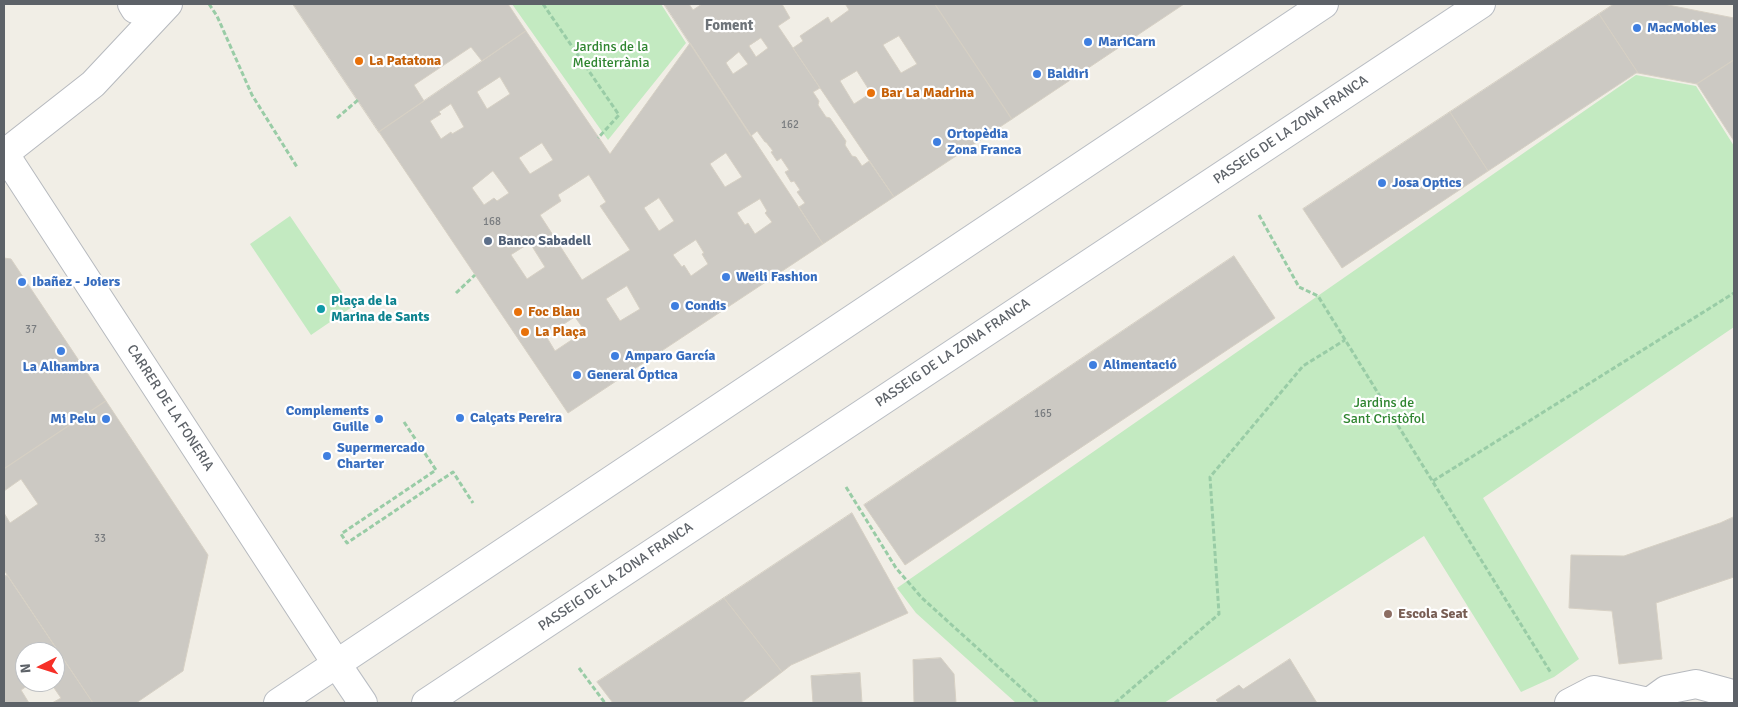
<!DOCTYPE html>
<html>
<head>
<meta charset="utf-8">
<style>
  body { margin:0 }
  #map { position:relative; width:1738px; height:707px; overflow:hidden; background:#f1eee6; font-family:Signika,sans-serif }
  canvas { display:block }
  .frame { position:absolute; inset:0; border:5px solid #5d6268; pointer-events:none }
  .north { position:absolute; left:15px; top:642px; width:50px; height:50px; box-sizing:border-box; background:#fff; border:1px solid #bec0c3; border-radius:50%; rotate:265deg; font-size:14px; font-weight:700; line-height:20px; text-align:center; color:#5d6268 }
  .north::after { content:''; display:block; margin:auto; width:18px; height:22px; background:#f62f27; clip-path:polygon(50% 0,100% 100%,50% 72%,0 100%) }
</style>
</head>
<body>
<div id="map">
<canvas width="1738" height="707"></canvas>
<div class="frame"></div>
<div class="north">N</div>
</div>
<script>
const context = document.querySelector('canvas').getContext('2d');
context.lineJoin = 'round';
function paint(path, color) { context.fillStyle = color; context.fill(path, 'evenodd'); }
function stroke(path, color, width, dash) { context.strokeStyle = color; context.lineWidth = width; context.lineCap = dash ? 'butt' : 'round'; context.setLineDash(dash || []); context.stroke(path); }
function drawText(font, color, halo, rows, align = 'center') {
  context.font = font + ' Signika,sans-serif'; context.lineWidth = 4.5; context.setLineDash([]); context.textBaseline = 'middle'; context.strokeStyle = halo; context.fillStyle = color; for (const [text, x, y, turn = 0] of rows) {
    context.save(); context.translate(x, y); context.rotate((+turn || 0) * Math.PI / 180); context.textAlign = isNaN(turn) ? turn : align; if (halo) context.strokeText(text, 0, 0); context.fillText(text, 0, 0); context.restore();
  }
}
const green = new Path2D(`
  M512,4H661L686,43L608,140Z
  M1636,75L1696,86L1734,146V327L1483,498L1579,659L1554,677L1521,692L1424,536L1164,703H1016L916,613L897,588Z
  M290,216L352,307L311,335L250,244Z`);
const building = new Path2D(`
  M293,4H508L526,31L482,61L471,47L414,85L424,101L379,132Z
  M664,4H689L693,10L702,4H782L790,18L778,26L820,88L813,92L819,101L818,105L826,117L830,118L846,141L845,145L852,156L856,157L862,166L869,161L894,197L823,244L799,207L805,203L797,192L800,190L794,181L791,182L785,172L789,170L781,158L777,161L771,152L773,151L766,142H765L757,131L751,136ZM761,38L768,48L756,57L749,46ZM739,52L748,64L733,74L726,63Z
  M847,4H935L1012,119L894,197L793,48L803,41L800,36L828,17L831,23L849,10L846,5ZM899,36L917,64L901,73L883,45ZM857,71L871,93L854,104L840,81Z
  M935,4H1184L1012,119Z
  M1614,4H1663L1734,18V60L1697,84L1638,73L1599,14Z
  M1599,14L1638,73H1636L1488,171L1450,112Z
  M526,31L610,154L690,43L823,244L568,413L379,132ZM500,77L510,94L487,109L477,92ZM451,104L464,127L452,134L451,132L441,139L430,121L441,114L439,112ZM542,143L553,160L530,174L519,158ZM726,153L742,177L725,187L710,164ZM493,171L509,193L497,201L494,198L484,205L472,188ZM589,175L606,202L600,206L630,250L582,280L540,215L561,201L558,195ZM659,198L674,221L659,231L644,208ZM760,199L767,211L765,213L772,222L755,234L748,223L745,225L737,213ZM696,240L704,253L702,254L708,264L691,276L684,265L682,267L673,255ZM530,243L545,267L527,279L511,255ZM627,286L640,309L620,321L606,299ZM575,317L585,331L555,351L546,336Z
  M1734,60V141L1697,84Z
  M1450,112L1488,171L1342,268L1303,209Z
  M1234,256L1275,318L905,565L864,505Z
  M4,258L11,259L106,401L4,469Z
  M106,401L208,555L183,671L136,703H93L4,570V513L10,523L38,504L21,479L4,491V469Z
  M852,513L908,613L791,665L782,672L724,598Z
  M1734,517V577L1656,603L1662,659L1619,664L1612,611L1569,608L1571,555L1624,556L1720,523Z
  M7,575L68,666L93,703H52L61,698L50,682H55V652H25V682H33L21,690L29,703H4V577Z
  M724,598L782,672L741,703H613L597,682Z
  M941,658L954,674L956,703H914L913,660Z
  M1290,659L1317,703H1219L1216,700L1239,685L1243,689Z
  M860,673L862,703H813L811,676Z`);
const path = new Path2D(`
  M209,4L217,16L252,95L297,167
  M543,4L619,115L598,138
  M337,118L358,100
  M1259,215L1299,287L1318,296L1551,673
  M456,293L475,275
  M404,422L436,470L341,534L347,543L453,472L473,503
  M1433,481L1734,293
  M846,487L896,568L922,598L1038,703
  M579,668L605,703
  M1115,703L1219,614L1210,477L1303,366L1345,340`);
const street = new Path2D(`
  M132,4L135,9
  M4,153L336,663
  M4,154L93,84L168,4
  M1569,703L1594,690L1648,702
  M1648,703L1666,690L1696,684L1729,693L1734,698`);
const secondary = new Path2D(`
  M336,663L363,703
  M278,703L1324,4
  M426,703L1481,4`);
const markers = [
  [1637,28,5,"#3f7fe0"],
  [1088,42,5,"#3f7fe0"],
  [359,61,5,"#e8710a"],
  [1037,74,5,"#3f7fe0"],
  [871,93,5,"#e8710a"],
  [937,142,5,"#3f7fe0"],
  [1382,183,5,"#3f7fe0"],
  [488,241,5,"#5c6f8a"],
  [726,277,5,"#3f7fe0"],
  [22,282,5,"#3f7fe0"],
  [675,306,5,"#3f7fe0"],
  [321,309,5,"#0f9aa8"],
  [518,312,5,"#e8710a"],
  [525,332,5,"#e8710a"],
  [61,351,5,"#3f7fe0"],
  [615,356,5,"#3f7fe0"],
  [1093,365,5,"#3f7fe0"],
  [577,375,5,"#3f7fe0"],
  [460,418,5,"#3f7fe0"],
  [106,419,5,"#3f7fe0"],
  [379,419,5,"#3f7fe0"],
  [327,456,5,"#3f7fe0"],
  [1388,614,5,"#8d6e63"]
];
const numberNames = [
  ["162",790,125],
  ["168",492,222],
  ["37",31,330],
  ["165",1043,414],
  ["33",100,539]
];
const shopNames = [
  ["MacMobles",1647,28],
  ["MariCarn",1098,42],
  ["Baldiri",1047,74],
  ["Ortopèdia",947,134],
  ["Zona Franca",947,150],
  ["Josa Optics",1392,183],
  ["Weili Fashion",736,277],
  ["Ibañez - Joiers",32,282],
  ["Condis",685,306],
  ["Amparo García",625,356],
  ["Alimentació",1103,365],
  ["La Alhambra",61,367,"center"],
  ["General Óptica",587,375],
  ["Complements",369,411,"right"],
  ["Guille",369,427,"right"],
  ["Calçats Pereira",470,418],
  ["Mi Pelu",96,419,"right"],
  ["Supermercado",337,448],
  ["Charter",337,464]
];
const parkNames = [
  ["Jardins de la",611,47],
  ["Mediterrània",611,63],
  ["Jardins de",1384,403],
  ["Sant Cristòfol",1384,419]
];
const foodNames = [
  ["La Patatona",369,61],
  ["Bar La Madrina",881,93],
  ["Foc Blau",528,312],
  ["La Plaça",535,332]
];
const streetNames = [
  ["PASSEIG DE LA ZONA FRANCA",1291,130,-34],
  ["PASSEIG DE LA ZONA FRANCA",953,353,-34],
  ["CARRER DE LA FONERIA",170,408,57],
  ["PASSEIG DE LA ZONA FRANCA",616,577,-34]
];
const serviceNames = [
  ["Banco Sabadell",498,241]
];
const cultureNames = [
  ["Plaça de la",331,301],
  ["Marina de Sants",331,317]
];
const educationNames = [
  ["Escola Seat",1398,614]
];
const neighbourhoodNames = [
  ["Foment",729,26]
];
paint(green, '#c3eac1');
paint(building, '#ccc9c3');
stroke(building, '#d6d0c4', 1);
stroke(street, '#b6b9be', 30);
stroke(secondary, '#b9bdc3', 30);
stroke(path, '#99cca6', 3, [5, 2.5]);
stroke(street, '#fff', 28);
stroke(secondary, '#fff', 28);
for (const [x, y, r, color] of markers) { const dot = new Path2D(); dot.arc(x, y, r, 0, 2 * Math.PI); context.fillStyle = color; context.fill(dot); stroke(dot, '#fff', 2); }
drawText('11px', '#797c7f', null, numberNames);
drawText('bold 14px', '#366cbe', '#fff', shopNames, 'left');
drawText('14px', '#2f8530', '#fff', parkNames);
drawText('bold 14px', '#c56008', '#fff', foodNames, 'left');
drawText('14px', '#5d6268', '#fff', streetNames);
drawText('bold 14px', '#4e5e75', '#fff', serviceNames, 'left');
drawText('bold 14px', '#0d838f', '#fff', cultureNames, 'left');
drawText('bold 14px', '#785e54', '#fff', educationNames, 'left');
drawText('bold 15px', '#6e747a', '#fff', neighbourhoodNames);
</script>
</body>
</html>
